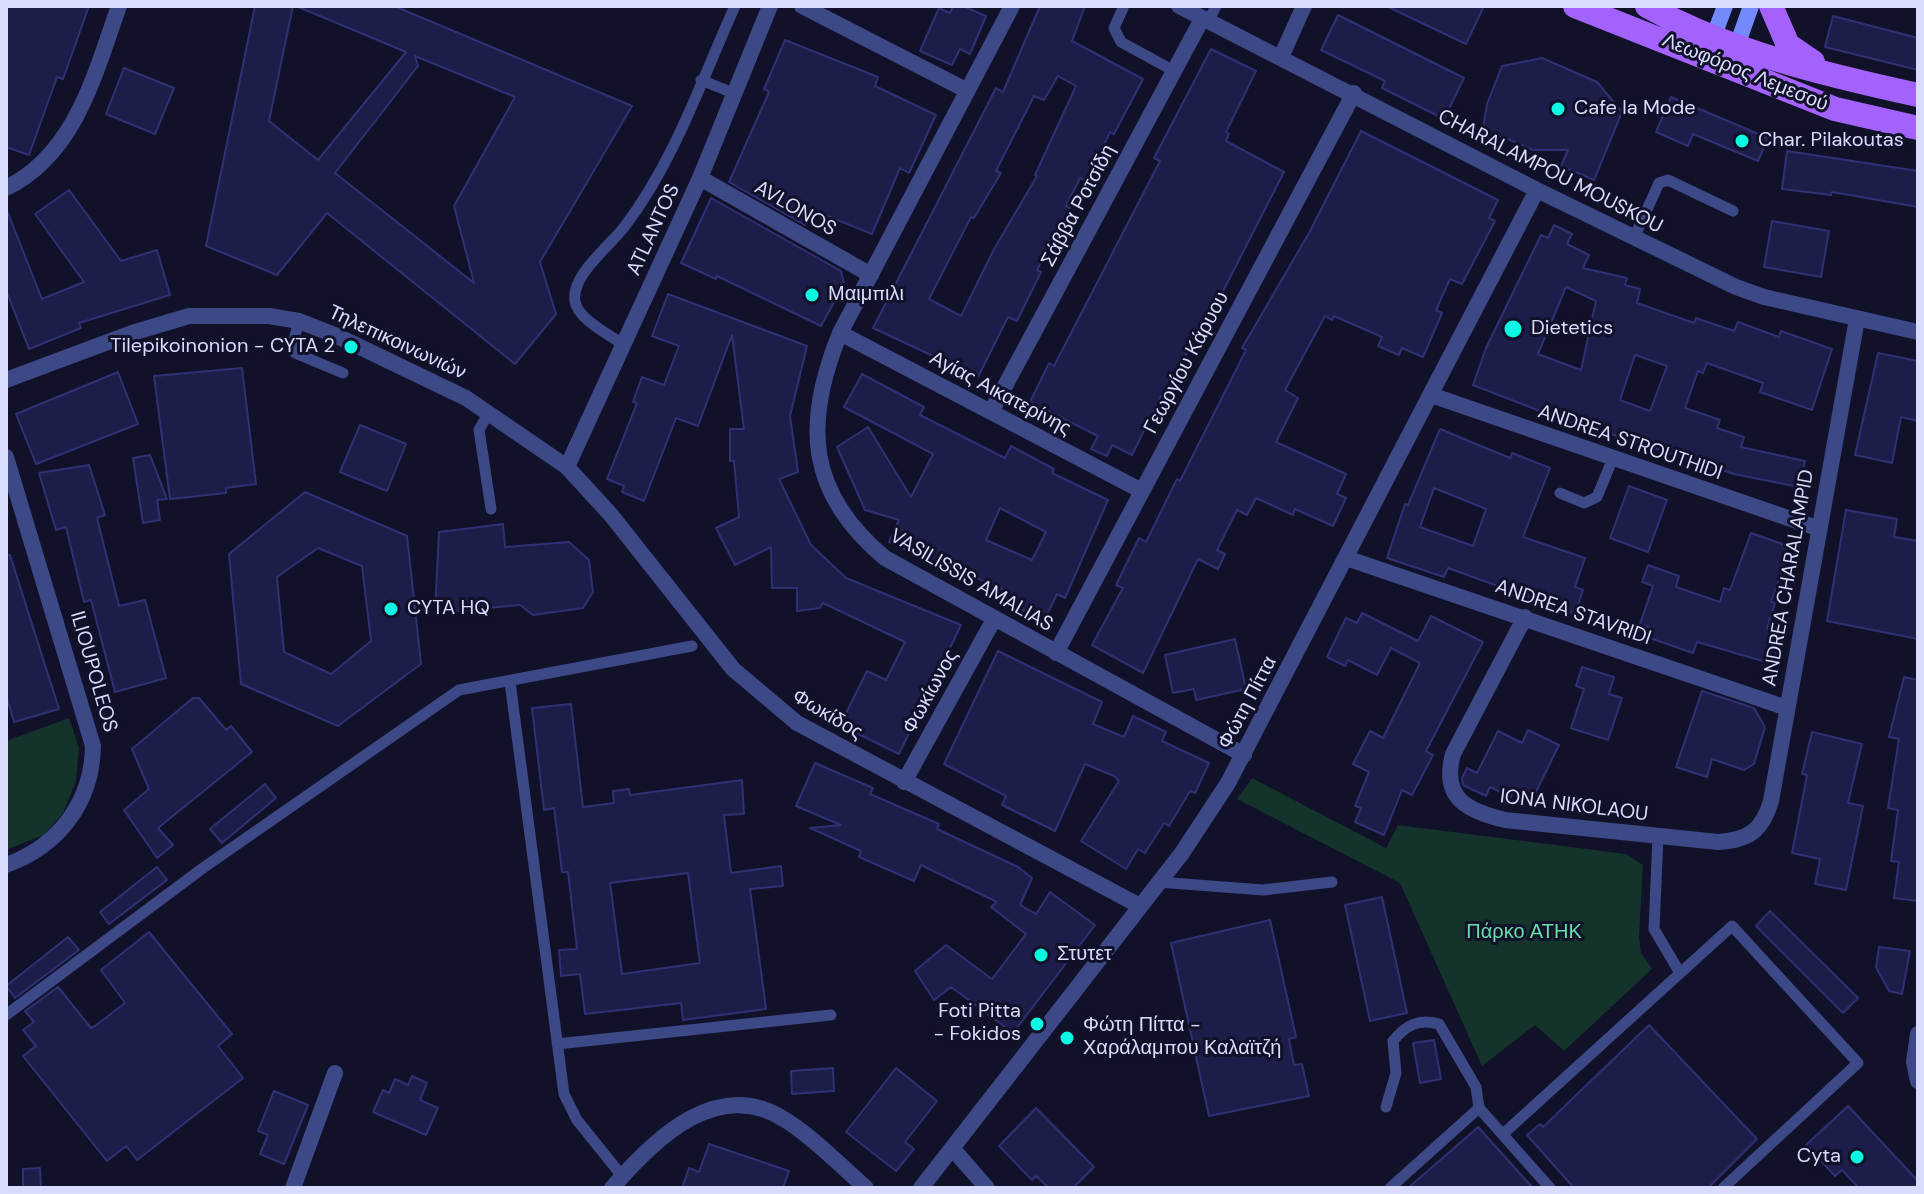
<!DOCTYPE html>
<html>
<head>
<meta charset="utf-8">
<style>
  body { margin:0 }
  #map { position:relative; width:1924px; height:1194px; overflow:hidden; background:#111129; font-family:"DM Sans",sans-serif }
  canvas { display:block }
  .frame { position:absolute; inset:0; border:8px solid #d9dcfe; pointer-events:none }
</style>
</head>
<body>
<div id="map">
<canvas width="1924" height="1194"></canvas>
<div class="frame"></div>
</div>
<script>
const context = document.querySelector('canvas').getContext('2d');
context.lineJoin = 'round';
function paint(path, color) { context.fillStyle = color; context.fill(path, 'evenodd'); }
function stroke(path, color, width, dash) { context.strokeStyle = color; context.lineWidth = width; context.lineCap = dash ? 'butt' : 'round'; context.setLineDash(dash || []); context.stroke(path); }
function drawText(font, color, halo, rows, align = 'center') {
  context.font = font + ' "DM Sans",sans-serif'; context.lineWidth = 6; context.setLineDash([]); context.textBaseline = 'middle'; context.strokeStyle = halo; context.fillStyle = color; for (const [text, x, y, turn = 0] of rows) {
    context.save(); context.translate(x, y); context.rotate((+turn || 0) * Math.PI / 180); context.textAlign = isNaN(turn) ? turn : align; if (halo) context.strokeText(text, 0, 0); context.fillText(text, 0, 0); context.restore();
  }
}
const green = new Path2D(`
  M69,718L79,748L76,781L63,813L44,835L8,849L6,746L9,740Z
  M1252,778L1386,848L1398,825L1626,854L1643,865L1639,937L1641,953L1652,969L1564,1051L1535,1025L1482,1066L1400,883L1237,799Z`);
const building = new Path2D(`
  M6,6H89L63,79L57,77L29,155L6,147Z
  M255,6H293L269,121L318,160L406,52L296,6H394L632,106L540,262L556,314L515,364L327,213L277,275L206,246ZM415,56L515,97L454,206L474,283L335,173L418,66Z
  M953,6H963L986,16L970,54L960,49L952,65L920,51L939,8L950,13Z
  M1040,6H1085L1072,41L1143,79L1114,134L1110,132L1087,181L1080,178L1066,206L1070,208L1037,270L1041,272L1017,321L1008,317L978,377L873,328L996,88L1003,92ZM1058,76L1076,86L1035,175L1037,176L994,249L961,316L929,299L971,217L974,218L1001,173L996,171L1034,96L1044,100Z
  M1386,6H1484L1466,44Z
  M1338,15L1464,78L1444,119L1382,88L1385,81L1321,50Z
  M1833,16L1918,38V70L1825,47Z
  M785,40L878,77L875,86L936,115L909,173L900,168L872,234L813,210L805,225L729,182L769,92L764,89Z
  M1211,49L1256,71L1226,132L1229,134L1226,141L1284,172L1198,340L1194,338L1165,398L1161,396L1132,455L1112,445L1107,456L1091,449L1098,436L1030,402L1049,363L1054,366L1160,161L1154,158Z
  M1542,58L1597,82L1622,112L1594,180L1561,166L1568,150H1533L1503,137L1482,135L1487,104L1502,66Z
  M124,68L174,88L155,134L106,114Z
  M1671,97L1768,138L1758,161L1693,134L1688,146L1656,132Z
  M1361,131L1498,200L1489,218L1495,221L1462,284L1450,279L1436,310L1442,313L1423,357L1402,348L1399,355L1378,346L1382,337L1334,316L1332,320L1325,316L1285,390L1298,398L1276,442L1346,474L1337,494L1346,498L1333,526L1295,509L1293,515L1256,498L1247,515L1237,510L1217,550L1225,554L1218,569L1198,559L1143,673L1092,645L1123,588L1116,585L1139,538L1146,542L1177,479L1180,481L1246,350L1242,348L1309,233Z
  M1787,151L1918,171V207L1832,192L1831,195L1782,189Z
  M69,190L121,261L157,250L170,295L79,323L81,328L29,349L6,290V208L42,299L84,282L35,214Z
  M711,198L841,271L844,284L821,326L717,276L716,279L681,263Z
  M1772,221L1829,231L1821,277L1764,267Z
  M1554,225L1572,234L1567,244L1589,255L1583,268L1627,278L1625,285L1640,289L1637,303L1694,323L1696,318L1734,331L1738,322L1779,337L1781,331L1832,349L1812,410L1760,392L1763,383L1707,363L1703,373L1698,371L1685,408L1720,420L1717,428L1744,437L1741,447L1805,461L1799,487L1734,474L1608,433L1607,437L1473,385L1486,348L1541,235L1548,238ZM1566,287L1596,301L1581,370L1538,354ZM1635,355L1667,366L1650,411L1620,400Z
  M668,294L807,346L790,416L798,472L779,479L811,545L846,578L961,625L899,754L840,725L867,671L886,680L905,642L823,603L820,608L797,611V588H772L771,547L735,565L716,528L739,517L734,461H730V429H744L732,335L698,426L676,418L644,501L622,492L624,486L607,479L637,403L633,402L642,377L664,385L679,346L652,336Z
  M1878,353L1918,361V421L1901,417L1892,463L1855,455Z
  M242,368L256,484L226,488V493L170,499L154,376Z
  M118,372L138,424L36,464L16,414Z
  M862,374L924,407L920,415L1005,458L1011,446L1054,469L1052,473L1108,500L1065,598L1057,594L1044,621L1004,601L1009,592L969,575L967,581L951,575L953,571L889,542L899,520L865,510L837,447L868,427L911,497L933,454L844,407ZM1000,508L1046,532L1032,560L986,540Z
  M360,425L406,444L387,491L340,472Z
  M1440,429L1510,458L1512,453L1550,468L1523,537L1585,558L1575,587L1583,590L1575,614L1448,568L1444,577L1387,558L1405,504L1408,505ZM1434,488L1486,509L1473,546L1420,527Z
  M150,455L167,499L157,500L160,520L143,523L133,458Z
  M89,465L105,515L97,518L119,606L145,600L166,678L115,692L91,600L84,602L66,527L56,530L39,473Z
  M1629,486L1667,500L1648,552L1610,538Z
  M305,492L407,536L421,664L338,726L241,684L229,554ZM318,548L362,566L371,641L331,674L284,652L277,577Z
  M1846,510L1897,519L1894,537L1918,541V639L1827,621Z
  M503,524L505,547L569,542L589,560L593,592L583,608L533,615L520,605L435,613L439,532Z
  M1751,533L1791,547L1771,602L1775,603L1767,629L1782,633L1773,664L1697,642L1693,653L1647,637L1650,628L1640,624L1653,586L1642,582L1648,565L1679,576L1676,587L1720,602L1724,588L1730,590Z
  M10,555L59,709L14,722L6,695V556Z
  M1362,613L1418,641L1431,616L1483,642L1426,751L1433,755L1412,795L1402,790L1384,835L1355,822L1361,808L1355,806L1369,772L1353,764L1370,731L1383,738L1420,663L1391,648L1377,675L1348,660L1345,666L1327,657L1346,618L1357,623Z
  M1235,639L1246,689L1196,700L1194,689L1173,693L1165,655Z
  M998,651L1102,702L1093,724L1124,737L1133,716L1166,732L1162,741L1209,763L1195,793L1190,791L1169,826L1164,823L1145,853L1138,849L1126,869L1081,841L1119,781L1114,776L1085,764L1055,831L1002,805L1006,796L944,764Z
  M1582,667L1614,677L1609,694L1622,698L1608,740L1571,728L1584,689L1576,686Z
  M1904,677L1918,680V901L1894,898L1899,862L1891,861L1898,810L1888,808L1899,739L1889,737Z
  M1702,691L1754,708L1765,727L1754,764L1744,770L1712,759L1707,777L1676,767Z
  M193,698H199L226,730L231,726L252,752L158,828L173,845L157,858L124,810L149,789L132,749Z
  M571,704L583,807L614,803L613,791L629,789L630,795L742,780L744,814L724,815L731,873L781,866L783,886L750,889L766,1009L683,1020L681,1003L585,1014L580,974L561,976L559,950L577,949L568,872H562L554,808L544,810L532,708ZM688,873L700,963L622,974L610,883Z
  M1528,730L1559,745L1533,798L1514,788L1511,797L1490,787L1486,796L1463,785L1462,778L1467,768L1477,773L1498,731L1522,743Z
  M1812,732L1862,744L1848,803L1863,806L1846,890L1815,884L1820,859L1792,853L1807,775L1802,774Z
  M815,763L873,788L870,794L939,824L937,829L1018,867L1032,878L1020,905L1036,914L1050,892L1095,925L1013,1033L951,987L934,1000L915,971L946,945L992,979L1026,934L991,907L997,902L921,865L914,881L859,857L861,851L810,828L841,825L796,806Z
  M265,784L276,798L222,843L210,829Z
  M157,867L167,880L109,924L100,912Z
  M1382,897L1407,1013L1370,1021L1345,905Z
  M1770,911L1858,998L1843,1013L1756,926Z
  M1270,920L1296,1037L1289,1039L1294,1065L1302,1064L1309,1096L1209,1116L1171,943Z
  M149,932L232,1034L218,1046L243,1078L137,1160L126,1146L107,1161L23,1056L36,1046L23,1030L34,1022L25,1011L58,987L91,1028L95,1026L125,1003L101,970Z
  M68,937L79,950L15,998L6,986Z
  M1879,947L1910,951L1902,994L1889,991L1876,967Z
  M1649,1025L1757,1139L1708,1188H1574L1527,1135L1540,1124L1543,1127Z
  M1434,1040L1441,1079L1420,1083L1413,1043Z
  M833,1068L834,1091L792,1094L791,1071Z
  M896,1068L937,1101L905,1142L914,1149L896,1171L846,1132Z
  M412,1076L427,1083L420,1100L438,1108L426,1135L373,1112L383,1090L389,1093L395,1079L408,1085Z
  M274,1091L308,1105L284,1164L260,1154L268,1135L258,1131Z
  M1848,1106L1918,1181V1188H1859L1842,1170L1835,1176L1806,1145Z
  M1036,1108L1094,1167L1073,1188H1049L1036,1176L1032,1180L999,1146Z
  M1478,1127L1533,1188H1408L1453,1149Z
  M709,1144L789,1171L783,1188H682L689,1168L699,1172Z
  M40,1168L41,1188H23V1169Z`);
const lane = new Path2D(`
  M1123,8L1114,28L1121,42L1174,71
  M1208,22L1216,6
  M701,80L733,93
  M1634,238L1659,183L1668,180L1733,211
  M299,321L292,347L295,353L343,373
  M624,345C610,335 577,319 575,301C571,275 610,246 625,226C674,162 702,79 735,6
  M489,412L479,430L491,509
  M1560,493L1584,503L1597,497L1613,458
  M510,682L564,1094L577,1120L622,1176
  M1658,836L1654,929L1680,973
  M1158,882L1263,890L1332,882
  M6,1015L203,868L459,690L692,646
  M557,1044L831,1015
  M1386,1107L1396,1073L1393,1041C1406,1025 1419,1018 1439,1024L1476,1087L1479,1108
  M1503,1134L1732,926L1858,1063L1723,1188
  M1390,1188L1479,1108L1550,1188`);
const street = new Path2D(`
  M802,6L966,90
  M1012,6L840,333C803,424 807,493 885,558L1244,755
  M1179,6L1537,190L1736,287L1764,297L1918,332
  M1281,57L1304,6
  M700,178L871,275
  M6,188C76,154 95,73 119,6
  M840,333L1142,491
  M6,380L132,333L189,316H269L299,321L337,336L466,398L567,467L611,515L733,669L797,723L1140,906
  M1431,395L1817,528
  M991,412L1202,19
  M6,457L93,746C92,802 59,846 6,865
  M567,467L700,178L770,6
  M1346,558L1787,708
  M1525,617L1453,754C1441,798 1467,811 1505,820L1718,842C1749,840 1762,831 1771,801L1857,319
  M1056,653L1354,93
  M904,782L993,621
  M1918,1034L1914,1062L1918,1081
  M952,1148L987,1188
  M293,1188L335,1073
  M612,1188C655,1138 719,1075 787,1121C815,1139 841,1166 866,1188
  M921,1188L1182,853L1228,783L1537,190`);
const secondary = new Path2D(`
  M1710,46L1725,6
  M1734,54L1751,6`);
const primary = new Path2D(`
  M1575,6L1835,109L1918,128
  M1647,6C1730,52 1826,75 1918,95
  M1771,6L1788,45L1813,62`);
const markers = [
  [1558,109,8,"#09fae3"],
  [1742,141,8,"#09fae3"],
  [812,295,8,"#09fae3"],
  [1513,329,10,"#09fae3"],
  [351,347,8,"#09fae3"],
  [391,609,8,"#09fae3"],
  [1041,955,8,"#09fae3"],
  [1037,1024,8,"#09fae3"],
  [1067,1038,8,"#09fae3"],
  [1857,1157,8,"#09fae3"]
];
const streetNames = [
  ["Λεωφόρος Λεμεσού",1745,73,22],
  ["CHARALAMPOU MOUSKOU",1550,172,27],
  ["Σάββα Ροτσίδη",1079,206,-62],
  ["AVLONOS",795,209,30],
  ["ATLANTOS",654,230,-65],
  ["Τηλεπικοινωνιών",397,343,25],
  ["Γεωργίου Κάρυου",1187,363,-62],
  ["Αγίας Αικατερίνης",1000,394,28],
  ["ANDREA STROUTHIDI",1630,443,19],
  ["ANDREA CHARALAMPID",1789,578,-80],
  ["VASILISSIS AMALIAS",971,581,30],
  ["ANDREA STAVRIDI",1573,613,19],
  ["ILIOUPOLEOS",93,672,74],
  ["Φωκίωνος",931,692,-61],
  ["Φώτη Πίττα",1248,703,-62],
  ["Φωκίδος",827,715,31],
  ["IONA NIKOLAOU",1574,806,7]
];
const poiNames = [
  ["Cafe la Mode",1574,109],
  ["Char. Pilakoutas",1758,141],
  ["Μαιμπιλι",828,295],
  ["Dietetics",1531,329],
  ["Tilepikoinonion - CYTA 2",335,347,"right"],
  ["CYTA HQ",407,609],
  ["Στυτετ",1057,955],
  ["Foti Pitta",1021,1012,"right"],
  ["- Fokidos",1021,1035,"right"],
  ["Φώτη Πίττα -",1083,1026],
  ["Χαράλαμπου Καλαϊτζή",1083,1049],
  ["Cyta",1841,1157,"right"]
];
const parkNames = [
  ["Πάρκο ΑΤΗΚ",1524,933]
];
paint(green, '#14332b');
paint(building, '#1d1d49');
stroke(building, '#303075', 2);
stroke(lane, '#3d4887', 11);
stroke(street, '#3d4887', 16);
stroke(secondary, '#728afc', 16);
stroke(primary, '#a462fc', 24);
for (const [x, y, r, color] of markers) { const dot = new Path2D(); dot.arc(x, y, r, 0, 2 * Math.PI); context.fillStyle = color; context.fill(dot); stroke(dot, '#111129', 3); }
drawText('20px', '#d9dcfe', '#111129', streetNames);
drawText('20px', '#d9dcfe', '#111129', poiNames, 'left');
drawText('20px', '#65dea8', '#111129', parkNames);
</script>
</body>
</html>
